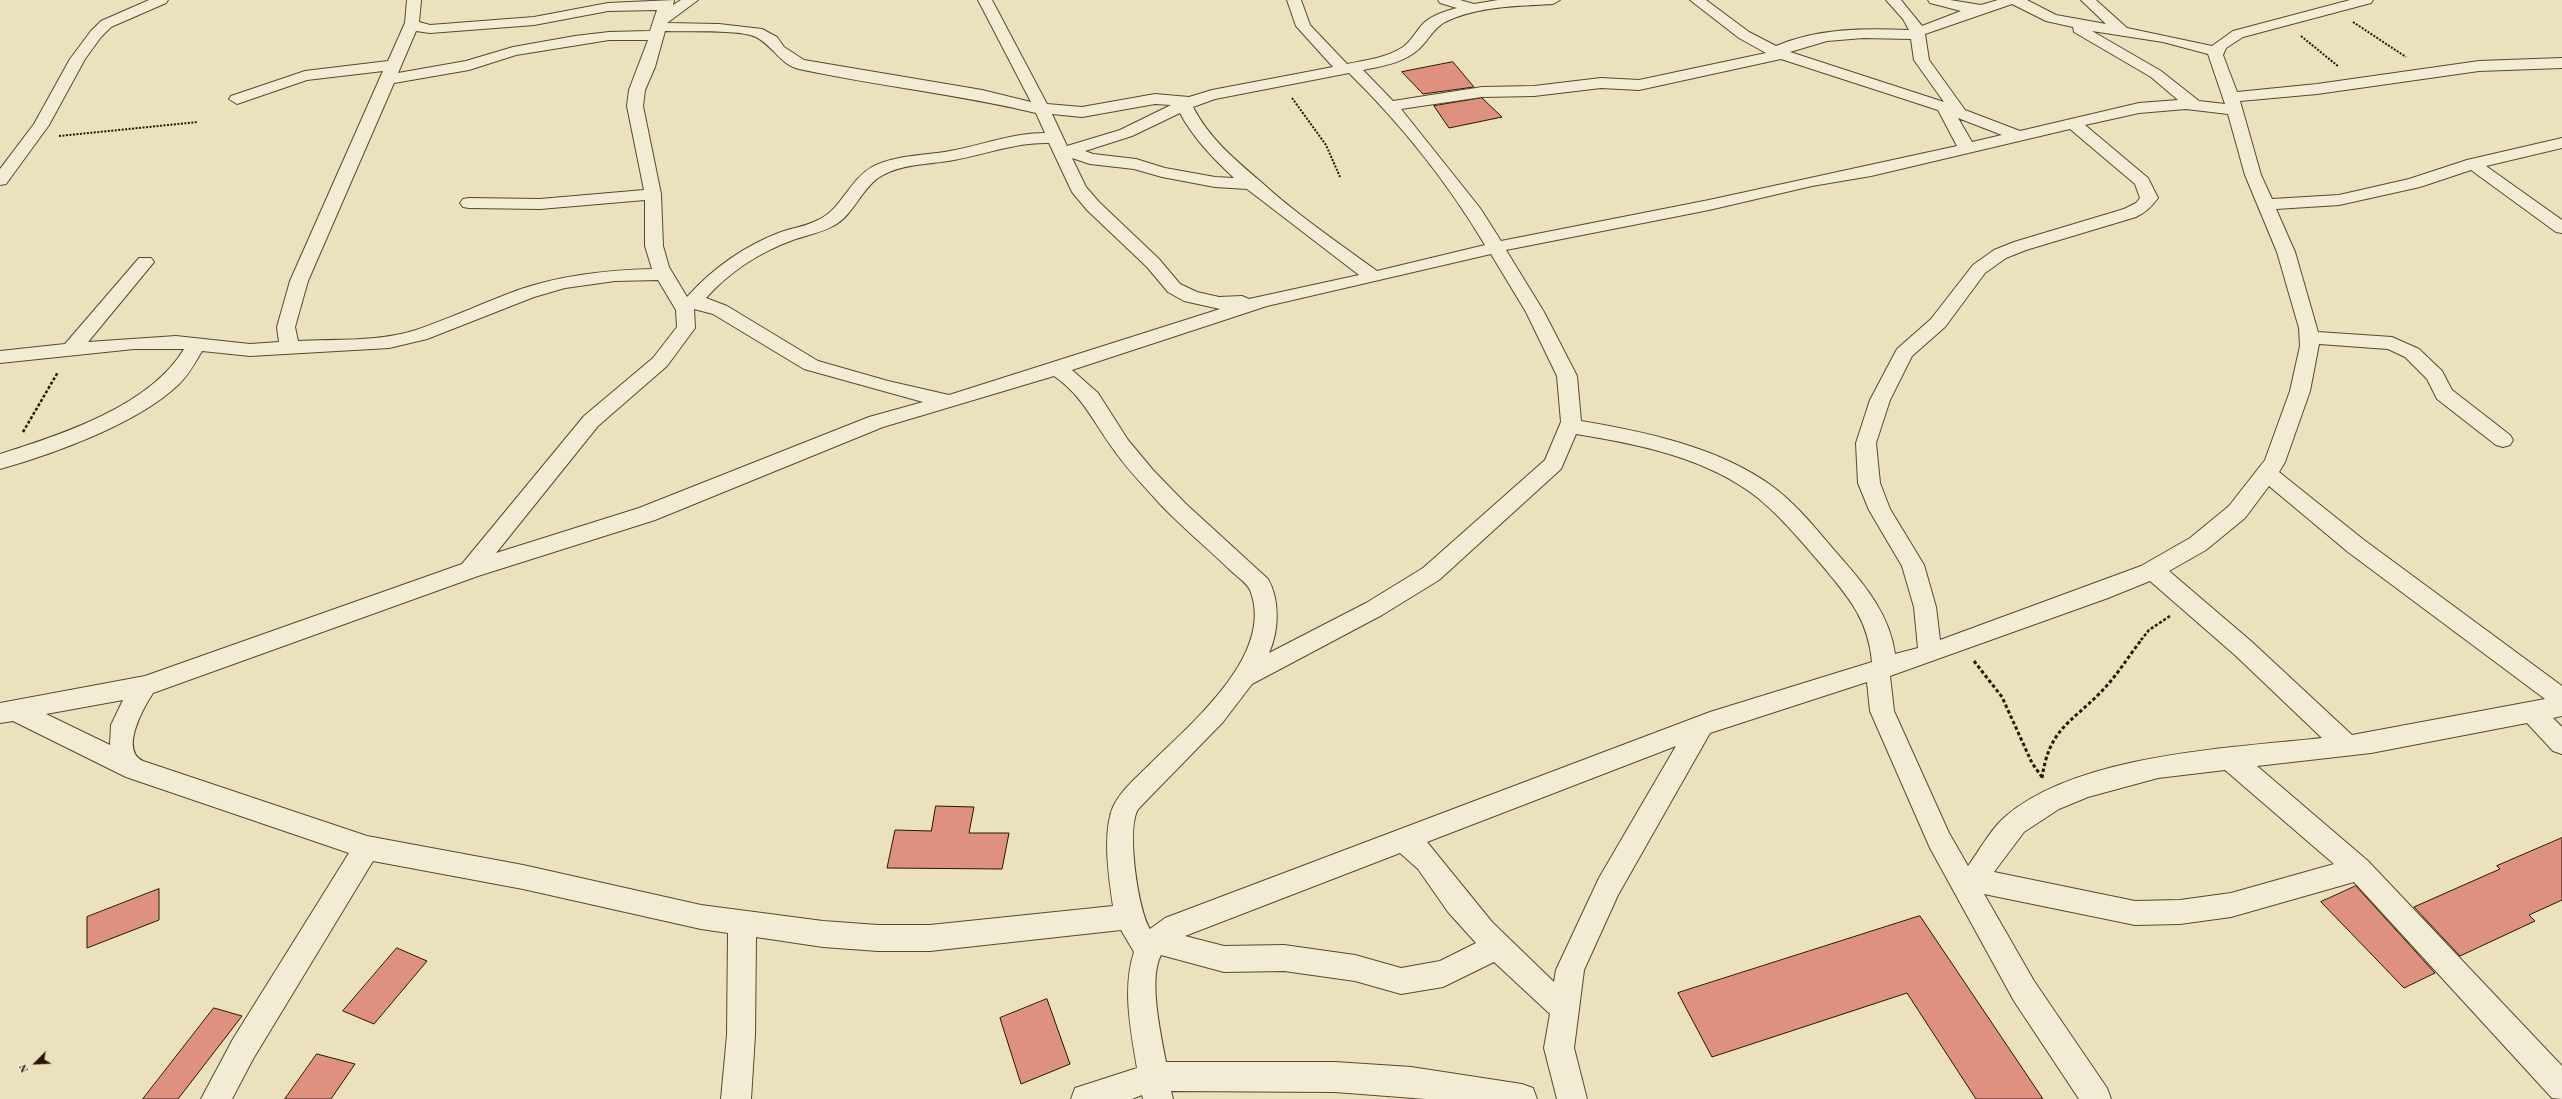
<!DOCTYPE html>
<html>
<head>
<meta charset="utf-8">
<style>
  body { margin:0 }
  #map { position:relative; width:2562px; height:1099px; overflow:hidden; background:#ebe1bd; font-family:"Old Standard TT",serif }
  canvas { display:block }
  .north { position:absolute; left:16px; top:1043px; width:40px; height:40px; -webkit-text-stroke:3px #f2ecd4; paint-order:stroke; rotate:246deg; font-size:11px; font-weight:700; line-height:16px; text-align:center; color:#261600 }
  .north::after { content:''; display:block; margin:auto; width:14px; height:18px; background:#261600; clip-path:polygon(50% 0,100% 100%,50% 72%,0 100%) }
</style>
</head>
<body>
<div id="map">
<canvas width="2562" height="1099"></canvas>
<div class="north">N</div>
</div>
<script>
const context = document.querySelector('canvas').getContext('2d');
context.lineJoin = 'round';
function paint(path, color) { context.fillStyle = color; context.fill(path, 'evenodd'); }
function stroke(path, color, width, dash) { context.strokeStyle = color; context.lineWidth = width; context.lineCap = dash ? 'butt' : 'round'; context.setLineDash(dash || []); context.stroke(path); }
const building = new Path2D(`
  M1453,62L1474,87L1423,94L1402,72Z
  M1482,98L1502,117L1449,128L1434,106Z
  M936,806L974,807L969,833H1009L1002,869L887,868L895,830L931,831Z
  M2562,838V900L2529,915L2535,921L2460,956L2414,907L2500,869L2497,866Z
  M2356,886L2435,973L2404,988L2321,902Z
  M159,889V920L87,948V917Z
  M1920,916L2043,1099H1976L1907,993L1712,1057L1678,993Z
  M397,948L427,961L374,1024L343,1011Z
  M1047,999L1070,1064L1021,1084L1000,1018Z
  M214,1008L242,1016L178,1099H143Z
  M317,1054L355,1064L331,1099H285Z`);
const pathFar2 = new Path2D(`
  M2353,22L2406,57
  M2301,36L2339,67
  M1292,98L1326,145L1340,177
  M59,136L198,122`);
const pathFar1 = new Path2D(`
  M23,432L58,372
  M2141,640L2149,630L2170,616`);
const path = new Path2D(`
  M1974,661L2002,697L2032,763L2042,777
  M2042,778C2049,730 2069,724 2100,693C2116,677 2128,657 2142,639`);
const minor = new Path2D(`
  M149,0H168L166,3L111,27L101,37L85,59L49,125L6,184L0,185V169L34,124L70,59L91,31L101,21Z
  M407,0H421L419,22L430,25L534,17L608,3L674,0L673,5L681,0H698L667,23L719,24L762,29L777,37L784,47L804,60L982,90L1031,102L978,0H992L1047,104L1082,107L1155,94L1189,97L1212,90L1333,67L1296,26L1287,0H1301L1310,25L1347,64C1366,60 1386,58 1403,47C1411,41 1415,33 1421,26C1429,16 1445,11 1457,8L1440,3L1438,0H1460L1474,4L1498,0H1560L1553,4C1518,6 1477,6 1445,22C1433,29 1429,39 1420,48C1404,63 1383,66 1363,70L1393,101L1482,87L1534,86L1601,78L1639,80L1766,53L1739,38L1690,0H1706L1749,32L1776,46C1818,28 1864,28 1909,30L1903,19L1886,0H1901L1922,26L1961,11L1930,3L1928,0H1950L1981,5L1998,0H2027L2056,15L2106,24L2081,0H2096L2127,28L2212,46L2233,31L2350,0H2373L2371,3L2243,37L2226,48L2223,55L2237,92L2317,84L2479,61L2562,58V68L2479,71L2317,94L2240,101L2261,175L2272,199L2339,195L2409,179L2467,160L2562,138V148L2486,166L2562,220V233L2556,232L2471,170L2420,187L2339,205L2276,209L2295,252L2318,332L2392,337L2419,349L2442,371L2452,390L2510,435L2513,440L2510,445L2503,447L2496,445L2437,399L2427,379L2405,357L2388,349L2319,344L2310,391L2285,462L2279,472L2364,540L2562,686V716L2553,718L2562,727V754L2553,751L2527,723L2371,753L2257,766L2368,861L2562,1066V1099L2552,1098L2354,882L2231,917L2180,924L2135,925L1984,894L2034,981L2107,1088L2111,1099H2079L2014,1001L1930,848L1870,711L1867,682L1710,733L1618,895L1584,970L1574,1048L1587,1099H1557L1544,1048L1550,1014L1494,962L1443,987L1401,994L1355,981L1284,971L1224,972L1161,955C1148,979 1161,1035 1166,1062H1335L1411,1067L1522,1084L1533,1088L1537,1099H1426L1335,1092L1171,1091L1173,1099H1143L1142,1095L1132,1099H1071L1075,1088L1137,1068C1131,1031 1122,989 1134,952L1121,930L930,951H878L823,947L756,937L755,1035L751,1099H721L727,1035L728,933L701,929L523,889L373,861L253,1059L232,1099H201L233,1039L349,853L126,777L13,721L0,723V703L145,676L462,564L584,416L653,358L677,327L676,310L658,280L615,281L565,288L534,297L427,339L389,348L250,356L202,351C195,363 188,376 178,385C137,424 53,454 0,469V454C61,435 150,406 184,349H134L0,363V351L65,344L139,258H151L154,262L88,342L176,336L250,344L279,342L277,327L290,281L383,71L307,80L237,104L229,99L231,96L305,71L388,61L405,23ZM2012,4L2046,21L2073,27L2074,32L2151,77L2178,100L2139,103L2020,131L1965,110L1929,60L1925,34ZM657,10L650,31L609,32L575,36L513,47L466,61L398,73L416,31L430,33L534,25L608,11ZM665,31C686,32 739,29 756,37C772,45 781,65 799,69C878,86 958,94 1036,113L1045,133C1014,133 985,144 955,150C928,156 897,154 872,167C849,180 842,209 818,220C807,226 793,228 781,232C744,246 713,268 687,297L669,267L663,246L661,194L643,106L645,90L655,67ZM2092,31L2163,42L2208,54L2225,104L2199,101L2161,71ZM1863,38L1911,39L1914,60L1944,102L1790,52L1827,41ZM609,40H648L629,90L627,106L644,190L540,199L469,198L463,199L460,203L463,207L469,208L540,209L645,200V246L652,269C608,270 563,275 521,289C485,302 451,318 416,330C379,342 336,339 298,341L295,327L308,281L394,83L469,70L516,55ZM1781,59L1938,110L1957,146L1709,200L1501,241L1480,208L1401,109L1482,97L1534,96L1601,88L1639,90ZM1349,73C1401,124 1448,183 1485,245L1377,271C1337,242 1296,214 1260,181C1234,159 1209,138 1193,107L1215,99ZM1155,104L1171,105L1120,130L1067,146L1052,114L1082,117ZM2186,109L2228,114L2245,175L2277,252L2299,328L2300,346L2290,391L2265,460L2229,506L2190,538L2141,566L1940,640L1936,607L1924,565L1890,509L1880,483L1876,443L1890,400L1912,356L1945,327L1985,273L2006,258L2026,250L2136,217C2146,212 2151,207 2158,198L2148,178L2085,125L2139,113ZM1180,113C1193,138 1214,159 1234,178L1215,177L1165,168L1136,159L1093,154L1085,151L1132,136ZM1958,118L2002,135L1972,142ZM2070,129L2135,184L2140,198L2136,203L2124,209L2014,242L1994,250L1973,265L1931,319L1897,349L1870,400L1856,443L1858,483L1869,510L1902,566L1914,607L1918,648L1895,654C1890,616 1866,586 1841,558C1819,533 1799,506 1772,486C1718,447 1646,432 1581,421L1577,376L1544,312L1506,250L1709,210L1812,186L1871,176ZM1049,143L1072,192L1087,210L1147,267L1168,292L1184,301L1220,309L949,395L888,381L818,361L727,306L706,298C729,272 760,252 793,240C806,235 821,233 833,226C853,216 860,191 878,178C900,163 929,165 954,160C986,154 1017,142 1049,143ZM1072,158L1090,164L1134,169L1162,177L1215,187L1247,189L1359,275L1249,299L1242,296L1219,297L1197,292L1180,284L1159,259L1099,202L1086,187ZM1491,254L1526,312L1557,376L1561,422L1545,460L1423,568L1366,603L1269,653C1279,631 1280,600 1268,579L1186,504L1153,470L1128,440L1098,393L1072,370L1267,306ZM694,309L713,314L804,369L923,402L869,417L639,508L496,553L598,426L667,366L695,328ZM1054,376C1084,397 1093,422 1114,450C1127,469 1144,486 1159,503C1181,526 1206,547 1229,569C1235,575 1247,583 1250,590C1276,655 1189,725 1149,765C1136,778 1121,790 1113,807C1102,833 1109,879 1113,906L930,925H878L823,921L701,905L523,865L367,836L143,761C119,750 144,707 153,693L478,576L655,520L883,427ZM1576,434C1638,444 1708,458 1758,498C1782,518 1801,541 1821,564C1848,597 1868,618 1872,662L1710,712L1165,918L1150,929C1138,910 1127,833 1137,811C1139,808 1142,805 1145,802L1223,722L1252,684L1382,615L1439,580L1561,469ZM2269,486L2348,552L2545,699L2352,735L2252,642L2169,571L2206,550L2245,518ZM2150,581L2236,656L2322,738C2231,748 2079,754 2006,816C1991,828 1980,850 1968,866L1949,833L1894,711L1890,676L2108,598ZM123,700L111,725L110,745L46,714ZM1676,746L1599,878L1556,970L1554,982L1492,922L1427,842ZM2225,770L2334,864L2231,893L2180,900L2135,901L1994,872L2024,832L2059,809L2088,797L2158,778ZM1400,853L1418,869L1448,912L1476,943L1440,961L1401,968L1355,955L1284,945L1224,946L1185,936Z`);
paint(building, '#df9180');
stroke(building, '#261600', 1);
stroke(minor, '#57492f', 2);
stroke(pathFar2, '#261600', 2, [2, 1.5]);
stroke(pathFar1, '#261600', 2.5, [3, 2]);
stroke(path, '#261600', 3, [3.5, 2.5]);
paint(minor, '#f2ecd4');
</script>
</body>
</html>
